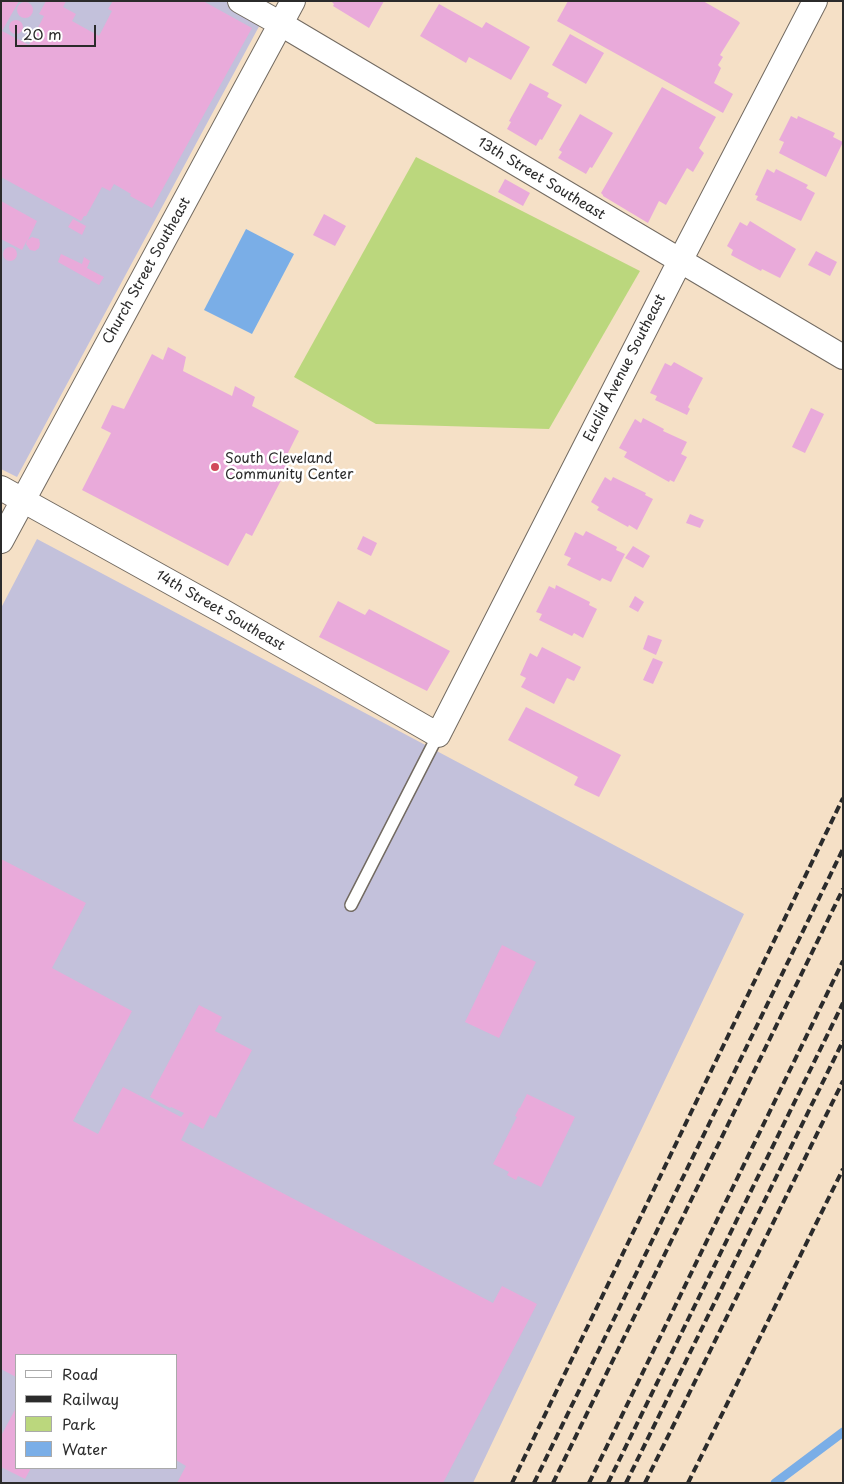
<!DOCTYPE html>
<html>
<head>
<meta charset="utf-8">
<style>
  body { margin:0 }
  #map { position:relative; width:844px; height:1484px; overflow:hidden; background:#f5e0c6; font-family:"Playpen Sans",sans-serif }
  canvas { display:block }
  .frame { position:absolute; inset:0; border:2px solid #2b2b2b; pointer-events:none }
  .legend { position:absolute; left:15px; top:1354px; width:162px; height:115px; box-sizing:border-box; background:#fff; border:1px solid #aaa; margin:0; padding:6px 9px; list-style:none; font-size:15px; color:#2b2b2b }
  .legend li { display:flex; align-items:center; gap:10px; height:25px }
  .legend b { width:25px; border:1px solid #aaa }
  .scale { position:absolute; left:15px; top:25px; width:81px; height:22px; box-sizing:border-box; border:2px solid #2b2b2b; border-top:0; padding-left:6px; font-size:15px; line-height:18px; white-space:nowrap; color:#2b2b2b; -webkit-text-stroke:4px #fff; paint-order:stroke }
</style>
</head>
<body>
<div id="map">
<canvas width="844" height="1484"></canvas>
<div class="frame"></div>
<ul class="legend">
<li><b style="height:6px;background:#fff"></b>Road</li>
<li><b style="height:6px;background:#2b2b2b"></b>Railway</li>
<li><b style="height:14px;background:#bbd77d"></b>Park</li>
<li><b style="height:14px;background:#7aaee7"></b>Water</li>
</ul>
<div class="scale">20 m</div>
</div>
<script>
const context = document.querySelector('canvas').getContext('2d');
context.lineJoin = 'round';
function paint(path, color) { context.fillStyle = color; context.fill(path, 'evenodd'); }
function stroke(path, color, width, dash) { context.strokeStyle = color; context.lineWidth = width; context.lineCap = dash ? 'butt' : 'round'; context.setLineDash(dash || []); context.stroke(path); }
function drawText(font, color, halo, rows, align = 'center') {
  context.font = font + ' "Playpen Sans",sans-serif'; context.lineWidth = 5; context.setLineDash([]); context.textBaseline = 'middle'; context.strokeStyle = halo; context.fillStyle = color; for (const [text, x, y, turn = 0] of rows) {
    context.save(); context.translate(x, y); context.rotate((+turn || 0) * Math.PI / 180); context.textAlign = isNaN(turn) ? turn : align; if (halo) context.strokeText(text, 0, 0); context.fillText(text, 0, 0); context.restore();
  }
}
const industrial = new Path2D(`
  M1,1H229L263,19L17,477L1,469Z
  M37,539L744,914L473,1483H1V608ZM16,1355H176V1468H16Z`);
const green = new Path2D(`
  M416,157L640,271L549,429L376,424L294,377Z`);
const water = new Path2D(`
  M246,229L294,254L252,334L204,310Z`);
const stream = new Path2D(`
  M775,1483L843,1432`);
const building = new Path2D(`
  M1,1H19L2,31L29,45L44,16L39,14L46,1H66L63,7L76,14L72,21L99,36L112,11L108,9L113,1H203L252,28L152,208L130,196L131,194L114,184L110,191L102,187L86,216H84L81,221L1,177Z
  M331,1H384L369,28L333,6L334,4Z
  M568,1H703L738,21L740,23L720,55L723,57L718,65L721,68L714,83L733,94L723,113L557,21Z
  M17 10a8 8 0 1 1 16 0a8 8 0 1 1-16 0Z
  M439,4L482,28L486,22L530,47L511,80L469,57L466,63L420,36Z
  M9 27a7 7 0 1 1 14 0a7 7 0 1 1-14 0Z
  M570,34L604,53L586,84L552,65Z
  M530,83L549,93L547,97L562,105L542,140L540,139L536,146L507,129L511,122L509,121Z
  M662,87L716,117L699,148L704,153L693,172L687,168L666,205L659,201L648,223L603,196V195L601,193Z
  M580,114L613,133L592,168L590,167L586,174L558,158L562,152L559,150Z
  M791,116L797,119L798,116L835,133L833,137L843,142L826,177L779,153L784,142L779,140Z
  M767,169L774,173L776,169L808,185L806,188L815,193L801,221L756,200L758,196L755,195Z
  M505,179L530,193L523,206L498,192Z
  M1,201L37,221L28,240L32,237L39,239L40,244L39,248L35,251L30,250L26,244L27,240L22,250L1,239Z
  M324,214L346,226L335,246L313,235Z
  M73,219L86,226L82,235L68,227Z
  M750,221L796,249L780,278L762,269L761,271L731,255L733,250L727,246L740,222L747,226Z
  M3 254a7 7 0 1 1 14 0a7 7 0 1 1-14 0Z
  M816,251L837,262L830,276L808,265Z
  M61,254L82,264L84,257L90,261L87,268L104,277L99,285L58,262Z
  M168,347L186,357L183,371L232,396L235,386L255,397L252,406L299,431L283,463L288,467L252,536L246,533L228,566L82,490L111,433L101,428L112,405L124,409L152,354L163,360Z
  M674,362L703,378L688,407L690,409L687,415L655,400L657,396L650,393L665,363L671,366Z
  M811,408L824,414L805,453L792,447Z
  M643,418L664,429L663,431L687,442L681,454L687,457L674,482L670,480L669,482L624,457L627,452L619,448L635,419L641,423Z
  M605,477L611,481L613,477L646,493L645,495L653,499L637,530L629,525L628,527L597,510L599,507L591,502Z
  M690,514L704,520L700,528L686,523Z
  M586,531L617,547L616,550L625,554L611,582L602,578L600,581L567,565L571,558L564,555L575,532L583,536Z
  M363,536L377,543L371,556L357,549Z
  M633,546L650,556L643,568L625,558Z
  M556,585L590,602L589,605L597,609L583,638L574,633L572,636L539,620L542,614L536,612L549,586L555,589Z
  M635,596L644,602L638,612L629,607Z
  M338,601L365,615L369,609L450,651L427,691L319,637Z
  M648,635L662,640L656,655L643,649Z
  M542,647L581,667L574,681L567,678L554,704L521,687L526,678L520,675L530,653L537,657Z
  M653,658L663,662L653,684L643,680Z
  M526,707L621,755L599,797L574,785L578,777L508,740Z
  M1,859L86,903L52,968L132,1011L73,1121L98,1134L123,1087L181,1117L184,1113L171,1107L170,1108L150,1097L199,1005L222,1017L215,1031L252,1050L216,1118L210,1115L203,1129L190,1122L181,1140L493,1303L502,1286L537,1304L443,1483H177L186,1466L176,1460V1355H16V1377L1,1369Z
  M502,945L536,962L499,1038L465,1022Z
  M527,1094L575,1117L541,1187L518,1176L516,1180L507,1175L509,1172L493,1164L517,1117L515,1116L519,1108H520Z
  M16,1408V1468H31L25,1479L1,1467V1436Z`);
const service = new Path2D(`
  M351,905L438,735`);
const minor = new Path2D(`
  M240,1L281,24L843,357
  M1,488L224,612L438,735L680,261L815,1
  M1,541L293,1`);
const rail = new Path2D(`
  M512,1483L843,798
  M534,1483L843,849
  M553,1483L843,889
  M589,1483L843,961
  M608,1483L843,1003
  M626,1483L843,1041
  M645,1483L843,1081
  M688,1483L843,1169`);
const markers = [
  [215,467,5,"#d1495b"]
];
const streetNames = [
  ["13th Street Southeast",541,179,31],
  ["Church Street Southeast",147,271,-61],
  ["Euclid Avenue Southeast",625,368,-63],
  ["14th Street Southeast",220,611,30]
];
const poiNames = [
  ["South Cleveland",225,459],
  ["Community Center",225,475]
];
paint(industrial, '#c3c1db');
paint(green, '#bbd77d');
paint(water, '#7aaee7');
stroke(stream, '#7aaee7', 9);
paint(building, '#e9aada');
stroke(service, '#726a61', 14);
stroke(minor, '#726a61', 26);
stroke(service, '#fff', 11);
stroke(minor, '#fff', 24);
stroke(rail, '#2b2b2b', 4, [8, 4]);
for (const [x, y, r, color] of markers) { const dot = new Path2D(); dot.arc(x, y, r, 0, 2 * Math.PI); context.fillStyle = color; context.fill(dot); stroke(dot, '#fff', 2); }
drawText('14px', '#2b2b2b', '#fff', streetNames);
drawText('14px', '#2b2b2b', '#fff', poiNames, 'left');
</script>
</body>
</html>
